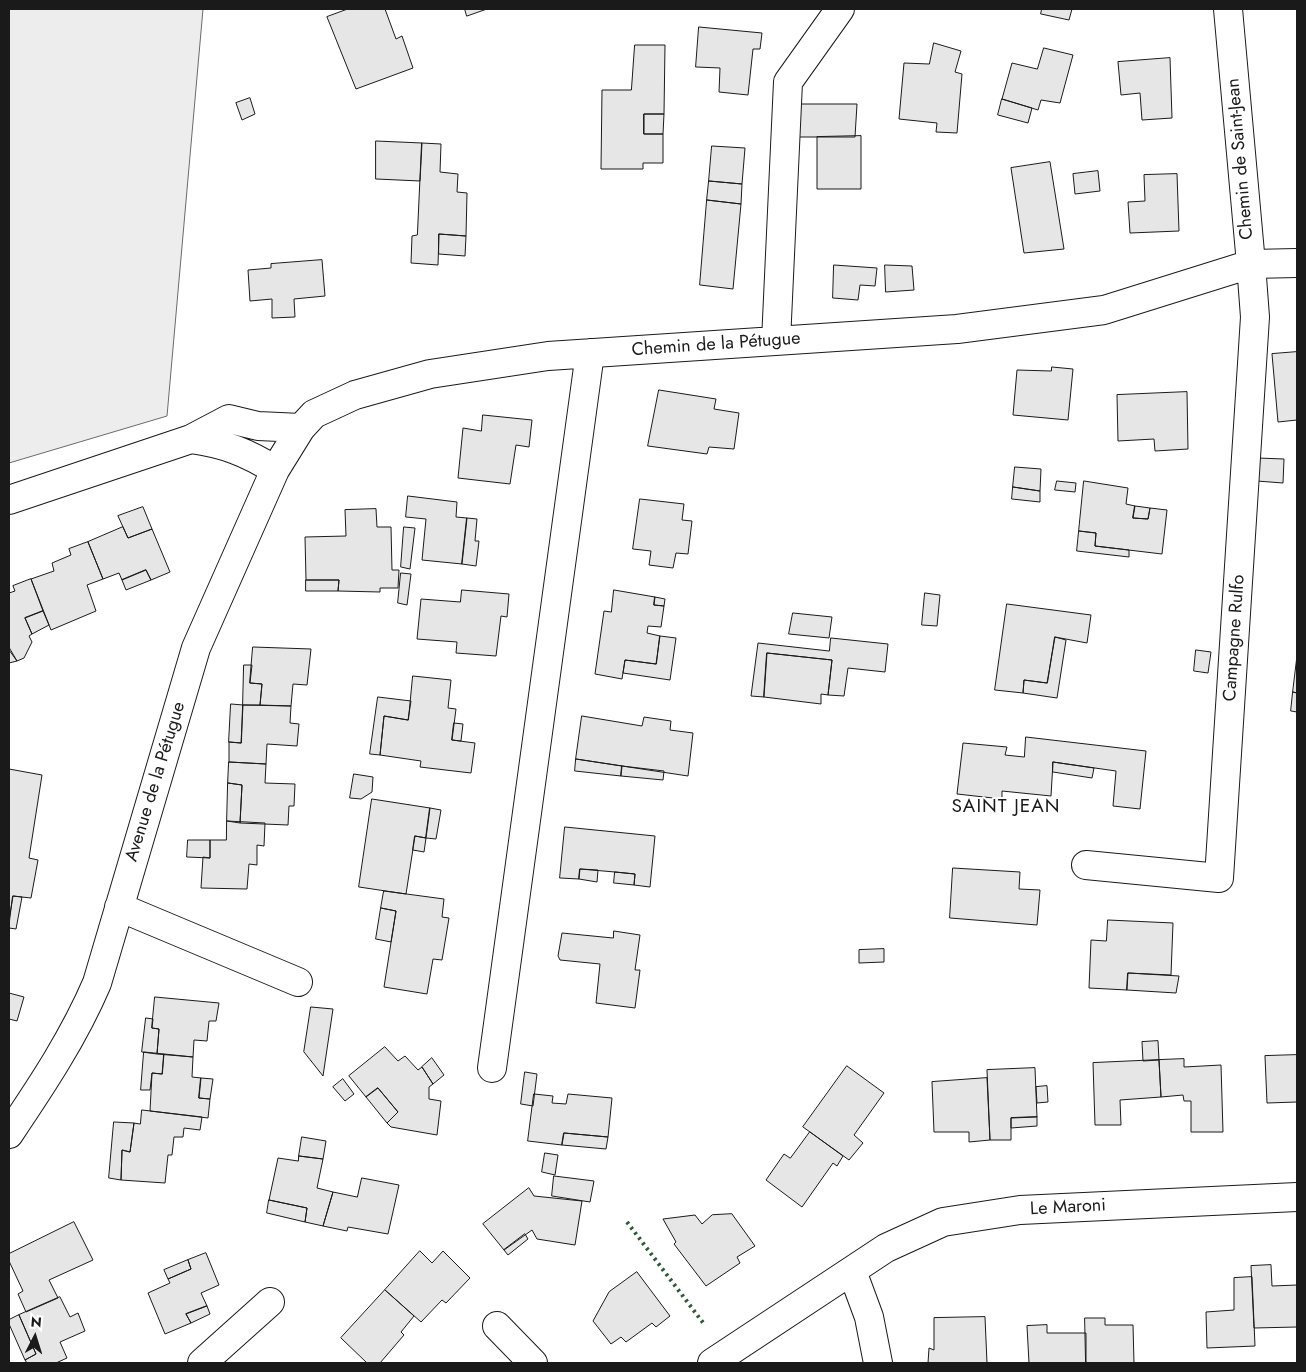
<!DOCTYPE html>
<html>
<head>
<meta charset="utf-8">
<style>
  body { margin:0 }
  #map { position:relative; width:1306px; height:1372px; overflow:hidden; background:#fff; font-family:Jost,sans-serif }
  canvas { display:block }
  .frame { position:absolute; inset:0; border:10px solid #1a1a1a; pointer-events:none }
  .north { position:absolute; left:10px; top:1312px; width:50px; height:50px; -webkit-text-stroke:4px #fff; paint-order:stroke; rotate:5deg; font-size:14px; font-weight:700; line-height:20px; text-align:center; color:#1a1a1a }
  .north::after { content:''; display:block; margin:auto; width:18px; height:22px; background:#1a1a1a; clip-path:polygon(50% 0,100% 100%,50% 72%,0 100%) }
</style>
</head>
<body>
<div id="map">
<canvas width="1306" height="1372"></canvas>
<div class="frame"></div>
<div class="north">N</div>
</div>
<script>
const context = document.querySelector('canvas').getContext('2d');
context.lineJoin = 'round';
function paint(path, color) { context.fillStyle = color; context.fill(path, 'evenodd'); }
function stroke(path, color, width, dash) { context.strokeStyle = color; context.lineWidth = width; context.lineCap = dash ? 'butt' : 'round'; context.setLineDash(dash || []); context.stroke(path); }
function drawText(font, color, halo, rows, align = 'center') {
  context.font = font + ' Jost,sans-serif'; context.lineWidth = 4; context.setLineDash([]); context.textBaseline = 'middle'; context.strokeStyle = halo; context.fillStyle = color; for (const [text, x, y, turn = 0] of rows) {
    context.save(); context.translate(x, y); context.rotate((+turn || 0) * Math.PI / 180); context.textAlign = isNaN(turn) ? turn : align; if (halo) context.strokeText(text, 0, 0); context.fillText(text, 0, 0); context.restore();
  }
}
const green = new Path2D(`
  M9,9H203L167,416L9,463Z`);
const building = new Path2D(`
  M348,9H385L396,39L402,36L413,68L356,89L327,17Z
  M465,9H487L467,16Z
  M1042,9H1072L1069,20L1041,14Z
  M699,27L762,33L760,49H753L748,95L719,92L720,68L696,67Z
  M934,43L961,51L955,72L962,74L957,133L936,132L937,123L899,119L904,63L929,64Z
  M635,45H665L664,114H644V134H663V163H643V169H601L602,90H631Z
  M1044,48L1073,55L1060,103L1041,100L1038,110L1002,99L1012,63L1037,69Z
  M1170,58L1172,118L1142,120L1140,93L1121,95L1118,62Z
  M250,98L255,114L242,120L236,103Z
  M1002,99L1032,108L1028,123L998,115Z
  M796,104H857L855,137H795Z
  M644,114H664L663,134H644Z
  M861,136V189H817V137Z
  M376,141L422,143L420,181L376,179Z
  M422,143L441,144L440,172L458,174L457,192L467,193L466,236L439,234L438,265L411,263L412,236L417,235Z
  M712,146L745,148L742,184L709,181Z
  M1050,162L1064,249L1024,253L1011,168Z
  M1098,171L1100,191L1075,194L1073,174Z
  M1177,174L1179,231L1130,233L1128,202L1145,201L1144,175Z
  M709,181L742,184L741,204L707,200Z
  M707,200L741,204L733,289L700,285Z
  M439,234L466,236L465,256L439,254Z
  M322,260L325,296L294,299L295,317L272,318V299L250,301L248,270L271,268V264Z
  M834,265L877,268L875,286L860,285L858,300L833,298Z
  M885,265L912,266L914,290L886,292Z
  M1297,352V420L1278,422L1272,354Z
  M1052,367L1073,369L1068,420L1013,415L1017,370L1051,371Z
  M659,390L716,399L714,409L739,413L734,449L709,447L707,454L648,446Z
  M1187,392L1188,449L1155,451L1154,439L1118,441L1117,395Z
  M483,415L532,420L529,447L516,445L510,484L458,478L463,428L481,431Z
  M1258,458L1284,459L1283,483L1257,481Z
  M1015,467L1041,469L1040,491L1013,487Z
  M1057,481L1076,483L1075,492L1055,490Z
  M1084,481L1128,488L1126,504L1135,506L1133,518L1148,519L1150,508L1167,510L1162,554L1095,546L1096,533L1079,531Z
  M1013,487L1040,491V502L1012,499Z
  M408,496L457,502L456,517L467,518L462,564L422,560L426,519L406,517Z
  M640,499L684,504L682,520L692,521L688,554L676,553L673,568L649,565L651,551L633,549Z
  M1135,506L1150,508L1148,519L1133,518Z
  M143,507L152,529L128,538L118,516Z
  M376,509L377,527H391L392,570H399L398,588H380V592L338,591L339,580H306L305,537L346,536L345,510Z
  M467,518L477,519L475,541H479L476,566L462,564Z
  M123,527L128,538L152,529L170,572L151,580L146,570L122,580L119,573L103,579L88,542Z
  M404,527L415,528L410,569L401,567Z
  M1079,531L1096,533L1095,546L1129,550V557L1077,551Z
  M88,542L103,579L87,585L96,611L51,630L31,579L54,571L52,563L71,555L69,549Z
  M146,570L151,580L126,590L122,580Z
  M401,573L411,574L407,605L398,603Z
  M31,579L43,611L25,618L32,634L29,636L32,642L24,658L17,661L9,650V593L15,591L13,586Z
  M306,580H339L338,591H306Z
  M462,590L509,594L507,617L501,616L496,656L456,653L457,642L417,639L421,599L460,602Z
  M614,590L655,597L654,605L664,606L661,627L648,626L647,633L660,636L656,664L625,660L622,679L595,674L604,611L611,612Z
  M925,593L940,595L937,626L922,625Z
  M655,597L665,599L664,606L654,605Z
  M1007,604L1091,615L1087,643L1055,637L1047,683L1024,680L1023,693L995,690Z
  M43,611L49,625L32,634L25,618Z
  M793,613L832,617L829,638L789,634Z
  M660,636L676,638L670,680L623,673L625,660L656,664Z
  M1055,637L1066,640L1057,698L1023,693L1024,680L1047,683Z
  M831,638L888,644L885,672L848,668L844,696L828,695L832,660L767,653L764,697L751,696L758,643L829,651Z
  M253,647L311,649L307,685L293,684L291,706L260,705L262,684L250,683Z
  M10,649L17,661L9,663V650Z
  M1196,650L1211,652L1208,673L1194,671Z
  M767,653L832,660L828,695L821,694V704L764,697Z
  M1297,656V693L1293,692Z
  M244,665H252L250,683L262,684L260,705H243Z
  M413,676L451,680L448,708L456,709L452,740L475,743L471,773L420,767L421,761L380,755L384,716L408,720Z
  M1293,692L1297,693V712L1291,711Z
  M378,697L411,701L408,720L384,716L380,755L370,754Z
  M231,704L243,705L241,743L229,742Z
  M243,705L291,706L290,723L299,724L297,746L267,744L266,764L229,762V742L241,743Z
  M582,716L642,726L644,717L671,721L670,730L693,733L688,776L576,759Z
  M454,723L463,724L461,741L452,740Z
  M1026,737L1146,751L1140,809L1113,806L1116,771L1053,762L1051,796L1002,791V799L957,794L963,743L1007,747L1005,755L1024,757Z
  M576,759L622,766L621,776L575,771Z
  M229,762L266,764L265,783L295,784L294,806H289L288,825L240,823L242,785L228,783Z
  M1053,762L1094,768L1092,778L1053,772Z
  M622,766L664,771L663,780L621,776Z
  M9,769L42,775L29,858L38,860L31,898L13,896L9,920Z
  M354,774L373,777L372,792L361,799L350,798Z
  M228,783L242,785L240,823L227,821Z
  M372,799L430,808L426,838L415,836L406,894L359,887Z
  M430,808L441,810L436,839L426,838Z
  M227,821L265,823L264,846L257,845V865L249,864L247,889L201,888L203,857L210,858V840H226Z
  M565,827L655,836L650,887L634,885L635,874L615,872L580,869L579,879L560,878Z
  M415,836L426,838L424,852L413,850Z
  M188,840H210V858L187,857Z
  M953,868L1020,872L1019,889L1040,890L1037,925L950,918Z
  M580,869L598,870L597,882L579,879Z
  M615,872L635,874L634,885L614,883Z
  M384,891L444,899L442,917L449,918L442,960L433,959L427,994L384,987L396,911L381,908Z
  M13,896L22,897L16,929L9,928Z
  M381,908L396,911L391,942L376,939Z
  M1108,920L1173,923L1171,975L1128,973L1127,990L1089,988L1091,940L1106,941Z
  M614,931L640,935L635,970H640L635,1008L596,1003L600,964L560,960L558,956L562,933L613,938Z
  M884,949V962L859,963V950Z
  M1128,973L1179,976L1176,993L1127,990Z
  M9,993L24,997L17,1021L9,1019Z
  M155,997L219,1003L216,1021H209L207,1041L194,1040L193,1057L157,1054L159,1029L152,1028Z
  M311,1007L333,1009L323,1076L304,1052Z
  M146,1018L153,1019L152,1028L159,1029L157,1054L142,1052Z
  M1158,1041L1159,1060L1143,1061L1142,1042Z
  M385,1047L398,1061L405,1056L418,1070L422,1067L433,1084L429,1087V1099L441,1101L437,1135L391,1127L387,1123L398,1112L378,1088L366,1097L349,1076Z
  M144,1052L164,1054L162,1074L152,1073L150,1090H141Z
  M164,1054L193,1057L192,1077L201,1078L199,1098L210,1099L208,1118L150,1111L152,1073L162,1074Z
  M1297,1055V1102L1267,1103L1265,1056Z
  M432,1058L444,1075L433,1084L422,1067Z
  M1184,1059V1067L1221,1065L1223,1132H1191V1101H1184L1183,1095L1161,1097L1159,1060Z
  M1159,1060L1161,1097L1120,1100L1121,1125H1095L1093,1063Z
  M847,1066L884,1093L854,1135L863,1143L849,1160L803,1127Z
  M1035,1068L1037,1117L1011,1118V1140H990L987,1070Z
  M525,1072L537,1074L533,1106L521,1104Z
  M201,1078L213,1079L210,1099L199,1098Z
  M987,1078L990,1140L969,1142V1132H934L932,1082Z
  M343,1079L354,1094L345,1101L333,1087Z
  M1047,1086L1048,1102L1037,1103L1036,1087Z
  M378,1088L398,1112L387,1123L366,1097Z
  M534,1094L553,1096L552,1103L566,1104L568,1094L612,1098L608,1137L564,1133L562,1145L528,1141Z
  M142,1110L202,1117L200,1130L184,1128L183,1137H174L172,1155H168L165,1183L121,1180L122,1150L130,1152L134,1123L140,1124Z
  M1037,1117V1126L1011,1128V1118Z
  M114,1122L134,1123L130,1152L122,1150L121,1180L109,1178Z
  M810,1132L843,1156L837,1166L833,1163L802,1207L766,1180L784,1154L790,1158Z
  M564,1133L608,1137L606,1149L562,1145Z
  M302,1137L326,1141L323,1159L299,1156Z
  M545,1153L558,1155L555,1175L542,1172Z
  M299,1156L323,1159L317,1188L333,1192L323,1226L305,1222L307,1208L269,1200L278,1158L298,1161Z
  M554,1176L594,1181L590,1202L552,1196Z
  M362,1178L399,1185L388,1234L348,1227L347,1231L323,1226L333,1192L357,1197Z
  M529,1188L534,1196L582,1201L575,1245L537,1239L532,1230L504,1250L483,1224Z
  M269,1200L307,1208L305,1222L267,1213Z
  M732,1214L755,1246L737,1257L740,1263L706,1286L674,1244L676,1242L663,1219L695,1215L702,1224L712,1215Z
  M74,1222L93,1260L49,1280L58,1298L26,1312L18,1294L23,1291L9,1261V1254Z
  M525,1234L528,1239L508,1255L504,1250Z
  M420,1251L432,1263L443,1251L470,1278L446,1303L442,1300L421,1322L385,1290Z
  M206,1253L219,1285L201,1293L207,1306L186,1314L191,1323L165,1334L148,1293L170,1283L168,1279L191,1269L188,1260Z
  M188,1260L191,1269L168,1279L164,1270Z
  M1271,1265L1272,1286L1297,1285V1327L1254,1328L1251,1266Z
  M637,1272L670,1316L656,1327L652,1323L626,1342L621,1337L611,1344L593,1321L609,1292Z
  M1252,1277L1255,1346L1207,1348L1206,1312L1234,1310V1278Z
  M385,1290L414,1316L401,1332L404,1335L380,1363H367L341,1338Z
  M60,1297L70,1317L78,1313L85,1331L60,1342L67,1358L56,1363H27L25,1360L36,1354L19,1315Z
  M207,1306L210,1314L191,1323L186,1314Z
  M19,1315L36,1354L25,1360L9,1324V1320Z
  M985,1317L987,1363H928L929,1348L934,1350V1318Z
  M1085,1318H1105V1325H1133L1134,1363H1086Z
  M1047,1325V1333H1086V1363H1029L1027,1326Z`);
const minor = new Path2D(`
  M1228,9L1251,264L1297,263
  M776,341L788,82L840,9
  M275,470C246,452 225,444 191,439L229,419L258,426L301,428
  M9,500L191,439
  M119,907L298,982
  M492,1068L590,353
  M9,1134C42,1085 74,1037 97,983L196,648L275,470L301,428L314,414L355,395L430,374L548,356L957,329L1104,310L1251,264L1255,317L1219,878L1086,865
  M852,1271L869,1317L878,1363
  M497,1326L533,1363
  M202,1363L270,1302
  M712,1363L886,1248L943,1222L1020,1210L1297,1197`);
const hedge = new Path2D(`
  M627,1222L704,1324`);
const streetNames = [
  ["Chemin de Saint-Jean",1241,159,-95],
  ["Chemin de la Pétugue",716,345,-4],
  ["Campagne Rulfo",1235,638,-86],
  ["Avenue de la Pétugue",156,782,-73],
  ["Le Maroni",1068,1208,-3]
];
const neighbourhoodNames = [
  ["SAINT JEAN",1006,807]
];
paint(green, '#ededed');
stroke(green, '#6a6a6a', 1);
paint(building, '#e6e6e6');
stroke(building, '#1a1a1a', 1);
stroke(minor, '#1a1a1a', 30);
stroke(minor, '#fff', 28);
stroke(hedge, '#2b5a34', 4, [2.5, 4]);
drawText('18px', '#1a1a1a', '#fff', streetNames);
context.letterSpacing = '1px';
drawText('19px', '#1a1a1a', '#fff', neighbourhoodNames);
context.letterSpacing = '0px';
</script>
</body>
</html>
